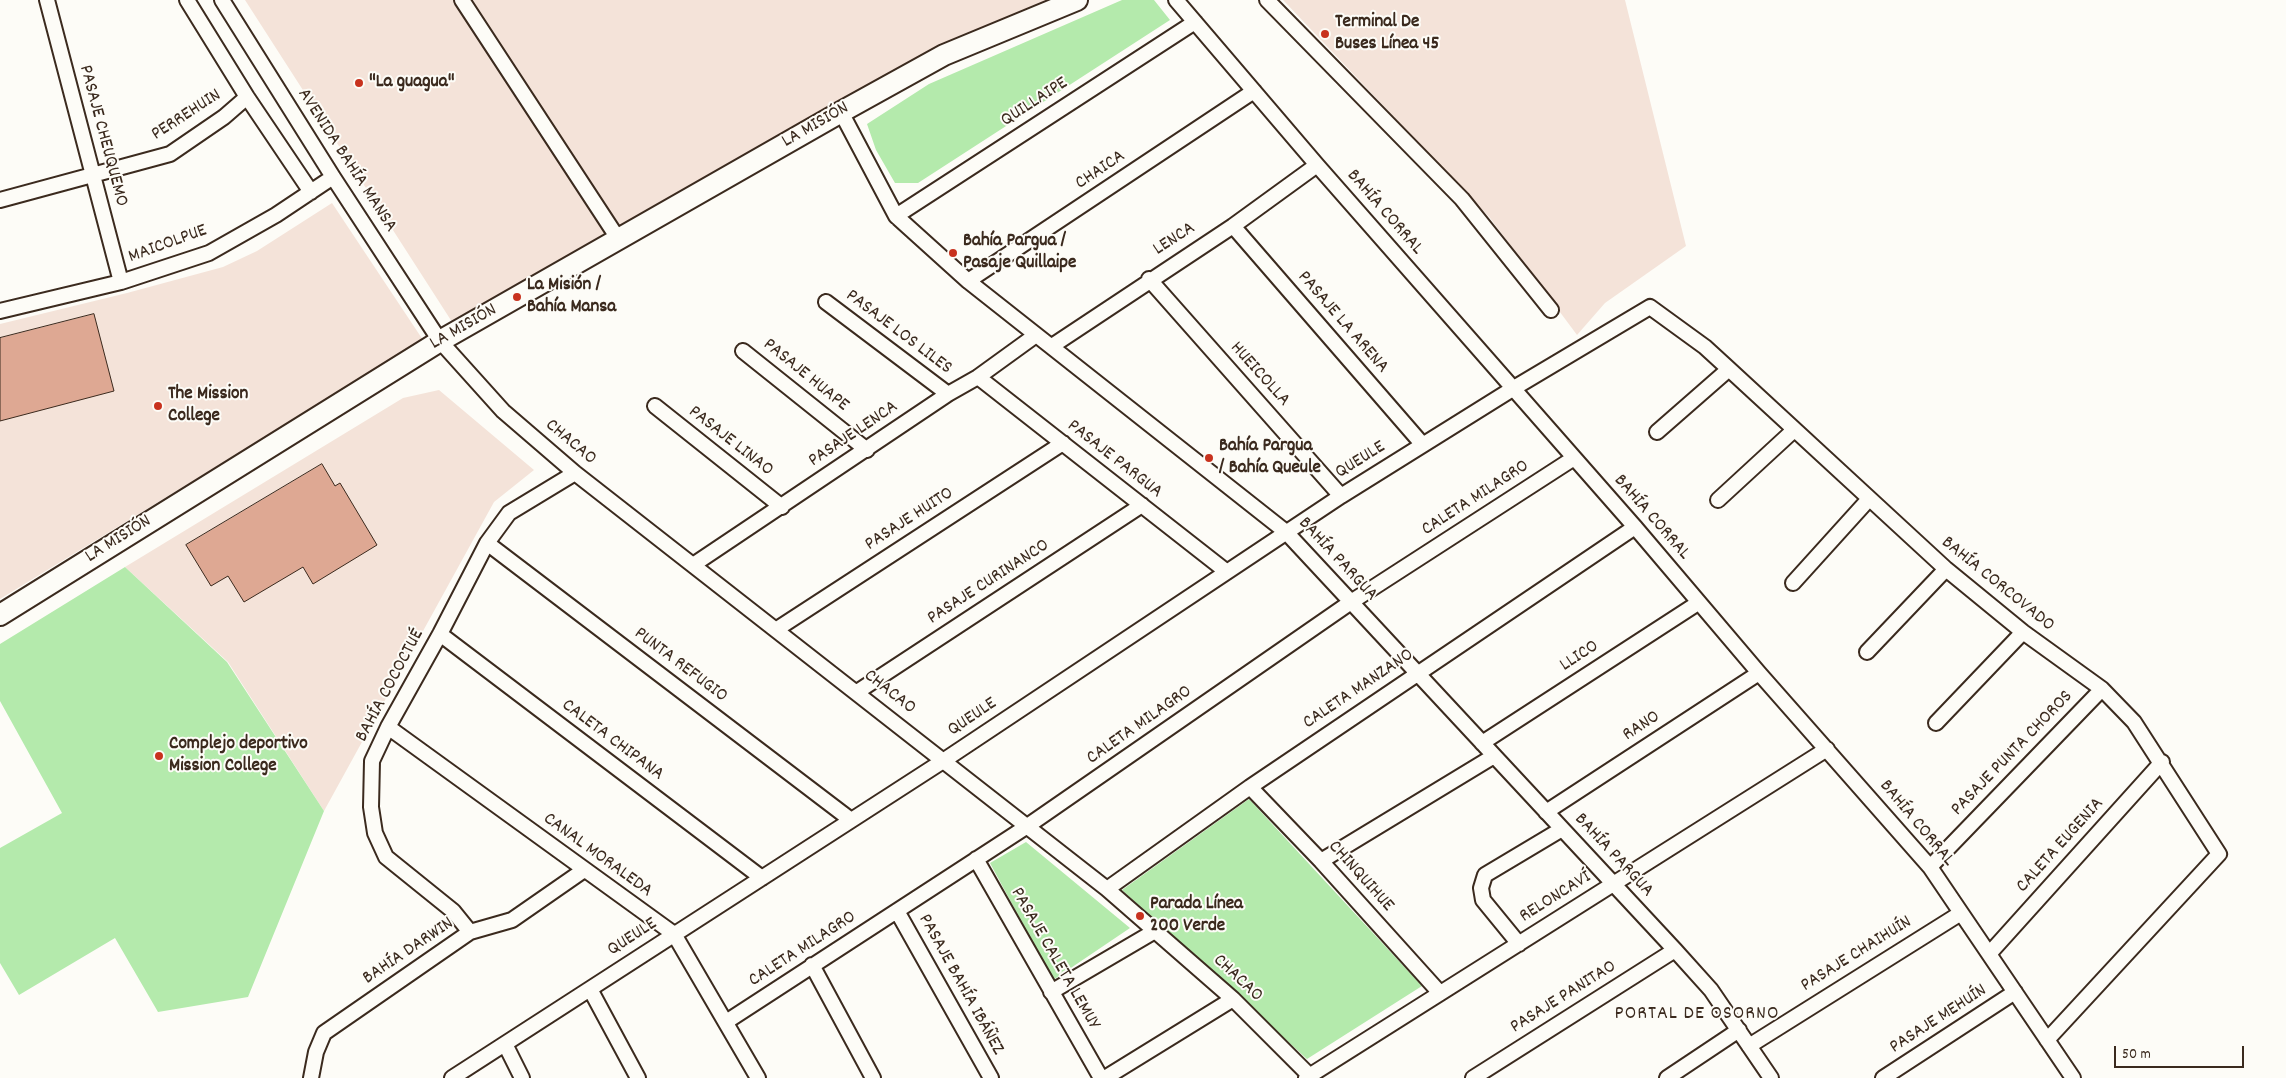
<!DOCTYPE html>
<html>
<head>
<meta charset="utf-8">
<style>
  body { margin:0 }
  #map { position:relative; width:2286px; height:1078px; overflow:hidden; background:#fdfcf7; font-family:Dekko,sans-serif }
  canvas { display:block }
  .scale { position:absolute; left:2114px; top:1046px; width:130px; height:22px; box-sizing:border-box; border:2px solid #3b2a1e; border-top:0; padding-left:6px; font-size:15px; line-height:18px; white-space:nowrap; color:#3b2a1e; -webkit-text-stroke:4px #fdfcf7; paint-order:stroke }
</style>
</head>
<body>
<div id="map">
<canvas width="2286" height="1078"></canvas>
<div class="scale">50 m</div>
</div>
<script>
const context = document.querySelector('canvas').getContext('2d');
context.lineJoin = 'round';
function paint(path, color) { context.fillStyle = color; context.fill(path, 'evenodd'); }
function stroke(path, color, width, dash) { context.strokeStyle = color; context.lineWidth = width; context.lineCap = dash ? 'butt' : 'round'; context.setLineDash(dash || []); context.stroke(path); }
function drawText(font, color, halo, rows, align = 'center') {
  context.font = font + ' Dekko,sans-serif'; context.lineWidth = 4; context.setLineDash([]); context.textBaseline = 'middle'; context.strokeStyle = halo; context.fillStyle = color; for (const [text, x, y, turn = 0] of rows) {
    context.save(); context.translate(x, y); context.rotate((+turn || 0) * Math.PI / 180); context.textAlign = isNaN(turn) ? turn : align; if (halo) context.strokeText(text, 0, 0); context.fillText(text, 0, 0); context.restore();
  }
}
const built = new Path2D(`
  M245,0H1057L454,325Z
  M1283,0H1625L1686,246L1605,303L1577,335L1490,218Z
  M332,203L423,340L0,599V324L127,293L223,267L257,251Z
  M439,390L534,470L494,502L324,811L228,662L125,567L403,398Z`);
const green = new Path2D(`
  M1122,0H1154L1170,20L918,183H895L876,150L867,124L929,84Z
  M125,567L227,662L324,811L248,997L158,1012L115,938L19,995L0,963V848L62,813L0,701V644Z
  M1249,799L1422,986L1307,1059L1122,890Z
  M1026,842L1130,928L1053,980L990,863Z`);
const building = new Path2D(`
  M94,314L114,391L0,421V338Z
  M322,464L335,486L340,483L377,545L313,584L303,567L244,602L228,576L211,586L186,545Z`);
const street = new Path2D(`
  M47,0L121,282
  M187,0L247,97L311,192
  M222,0L333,177L440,341L503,411L575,473L1107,889L1233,999L1312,1078
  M462,0L619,240
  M1176,0L1317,165L1635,527L1759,673L1930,867L2073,1078
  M1267,0L1462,199L1551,310
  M841,112L896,216L968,281L1286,532L1675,950L1711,990L1771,1078
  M0,200L170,154L224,117L247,97
  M896,216L1195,22
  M1233,226L1423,445
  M1149,279L1341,496
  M968,281L1254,91
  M826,302L948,394
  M0,311L121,282L209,253L276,215L333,177
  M1052,346L1233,226L1317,165
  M743,351L867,450
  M978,377L1227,572
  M655,406L782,507
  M1657,432L1729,369
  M1718,500L1794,430
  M487,543L851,820
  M693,565L948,394L978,377L1036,335
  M1793,583L1869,499
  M777,629L1063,443
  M440,634L762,878
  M1867,652L1946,569
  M857,692L1142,505
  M1936,723L2023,632
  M388,727L674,934L758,1078
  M1482,743L1698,603
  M1250,787L1321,861L1440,993
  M1546,812L1759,673
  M976,859L1101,1078
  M1321,861L1494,756
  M1930,867L2102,689
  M1107,889L1250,787L1635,527
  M897,911L991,1078
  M470,932L453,911L386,857L375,833L371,807L372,761L388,727L440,634L487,543L509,513L575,473
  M1519,944L1483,900L1481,888L1485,875L1562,829
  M1989,954L2162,762
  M812,965L873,1078
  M590,989L638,1078
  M1051,992L1155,931
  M726,1022L1026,827L1351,602L1574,458
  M505,1044L522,1078
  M1749,1046L1961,913
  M311,1078L316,1052L324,1033L470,932L512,920L584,870
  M452,1078L943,761L1341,496L1514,388L1650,307L1705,347L1729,369L1946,569L2023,632L2102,689L2134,722L2219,854L2047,1040
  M1105,1078L1233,999
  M1306,1078L1827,749
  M1473,1078L1675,950
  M1667,1078L1739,1030
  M1883,1078L2015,992`);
const secondary = new Path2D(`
  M0,615L440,341L841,112L944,55L1077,0`);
const markers = [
  [1325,34,5,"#c8321e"],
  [359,83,5,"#c8321e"],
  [953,253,5,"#c8321e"],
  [517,297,5,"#c8321e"],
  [158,406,5,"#c8321e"],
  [1209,458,5,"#c8321e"],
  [159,756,5,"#c8321e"],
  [1140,916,5,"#c8321e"]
];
const poiNames = [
  ["Terminal De",1335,23],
  ["Buses Línea 45",1335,45],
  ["\"La guagua\"",369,83],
  ["Bahía Pargua /",963,242],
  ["Pasaje Quillaipe",963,264],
  ["La Misión /",527,286],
  ["Bahía Mansa",527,308],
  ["The Mission",168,395],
  ["College",168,417],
  ["Bahía Pargua",1219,447],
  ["/ Bahía Queule",1219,469],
  ["Complejo deportivo",169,745],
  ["Mission College",169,767],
  ["Parada Línea",1150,905],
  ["200 Verde",1150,927]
];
const streetNames = [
  ["QUILLAIPE",1035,103,-33],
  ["PERREHUIN",187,116,-33],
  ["LA MISIÓN",816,126,-30],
  ["PASAJE CHEUQUEMO",102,136,75],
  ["AVENIDA BAHÍA MANSA",346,161,57],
  ["CHAICA",1101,171,-34],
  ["BAHÍA CORRAL",1384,213,49],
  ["LENCA",1175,240,-33],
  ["MAICOLPUE",168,245,-20],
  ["PASAJE LA ARENA",1342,323,49],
  ["LA MISIÓN",464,328,-30],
  ["PASAJE LOS LILES",898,333,37],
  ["HUEICOLLA",1259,375,48],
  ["PASAJE HUAPE",805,376,39],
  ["PASAJE LENCA",854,435,-34],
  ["PASAJE LINAO",730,442,38],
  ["CHACAO",570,443,40],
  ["PASAJE PARGUA",1114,460,38],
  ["QUEULE",1361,461,-32],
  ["CALETA MILAGRO",1476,499,-33],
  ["BAHÍA CORRAL",1651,518,49],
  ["PASAJE HUITO",910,520,-33],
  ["LA MISIÓN",119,540,-32],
  ["BAHÍA PARGUA",1337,560,47],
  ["PASAJE CURINANCO",989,583,-33],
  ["BAHÍA CORCOVADO",1997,585,39],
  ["LLICO",1580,657,-33],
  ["PUNTA REFUGIO",680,666,37],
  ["BAHÍA COCOCTUÉ",391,686,-62],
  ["CALETA MANZANO",1359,690,-34],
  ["CHACAO",889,693,38],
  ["QUEULE",973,718,-34],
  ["CALETA MILAGRO",1140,726,-35],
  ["RANO",1642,727,-33],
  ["CALETA CHIPANA",612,741,37],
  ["PASAJE PUNTA CHOROS",2013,754,-46],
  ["BAHÍA CORRAL",1916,824,50],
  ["CALETA EUGENIA",2061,846,-48],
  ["CANAL MORALEDA",597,856,36],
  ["BAHÍA PARGUA",1613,856,47],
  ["CHINQUIHUE",1360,877,48],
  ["RELONCAVÍ",1556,898,-32],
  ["QUEULE",633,938,-33],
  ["CALETA MILAGRO",803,950,-33],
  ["BAHÍA DARWIN",409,952,-34],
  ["PASAJE CHAIHUÍN",1857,955,-32],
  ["PASAJE CALETA LEMUY",1054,959,60],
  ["CHACAO",1237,979,43],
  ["PASAJE BAHÍA IBÁÑEZ",960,985,61],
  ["PASAJE PANITAO",1564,998,-32],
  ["PASAJE MEHUÍN",1939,1020,-33]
];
const neighbourhoodNames = [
  ["PORTAL DE OSORNO",1697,1015]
];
paint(built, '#f4e3d9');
paint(green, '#b4eaac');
paint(building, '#dea893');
stroke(building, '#3b2a1e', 1);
stroke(street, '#3b2a1e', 18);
stroke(secondary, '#3b2a1e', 24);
stroke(street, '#fdfcf7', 14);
stroke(secondary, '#fdfcf7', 20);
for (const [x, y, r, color] of markers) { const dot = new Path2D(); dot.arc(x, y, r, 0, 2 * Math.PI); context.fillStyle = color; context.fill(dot); stroke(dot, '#fdfcf7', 2); }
drawText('bold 19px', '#3b2a1e', '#fdfcf7', poiNames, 'left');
drawText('19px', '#3b2a1e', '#fdfcf7', streetNames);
context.letterSpacing = '1px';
drawText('20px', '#3b2a1e', '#fdfcf7', neighbourhoodNames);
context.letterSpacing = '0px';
</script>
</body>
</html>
